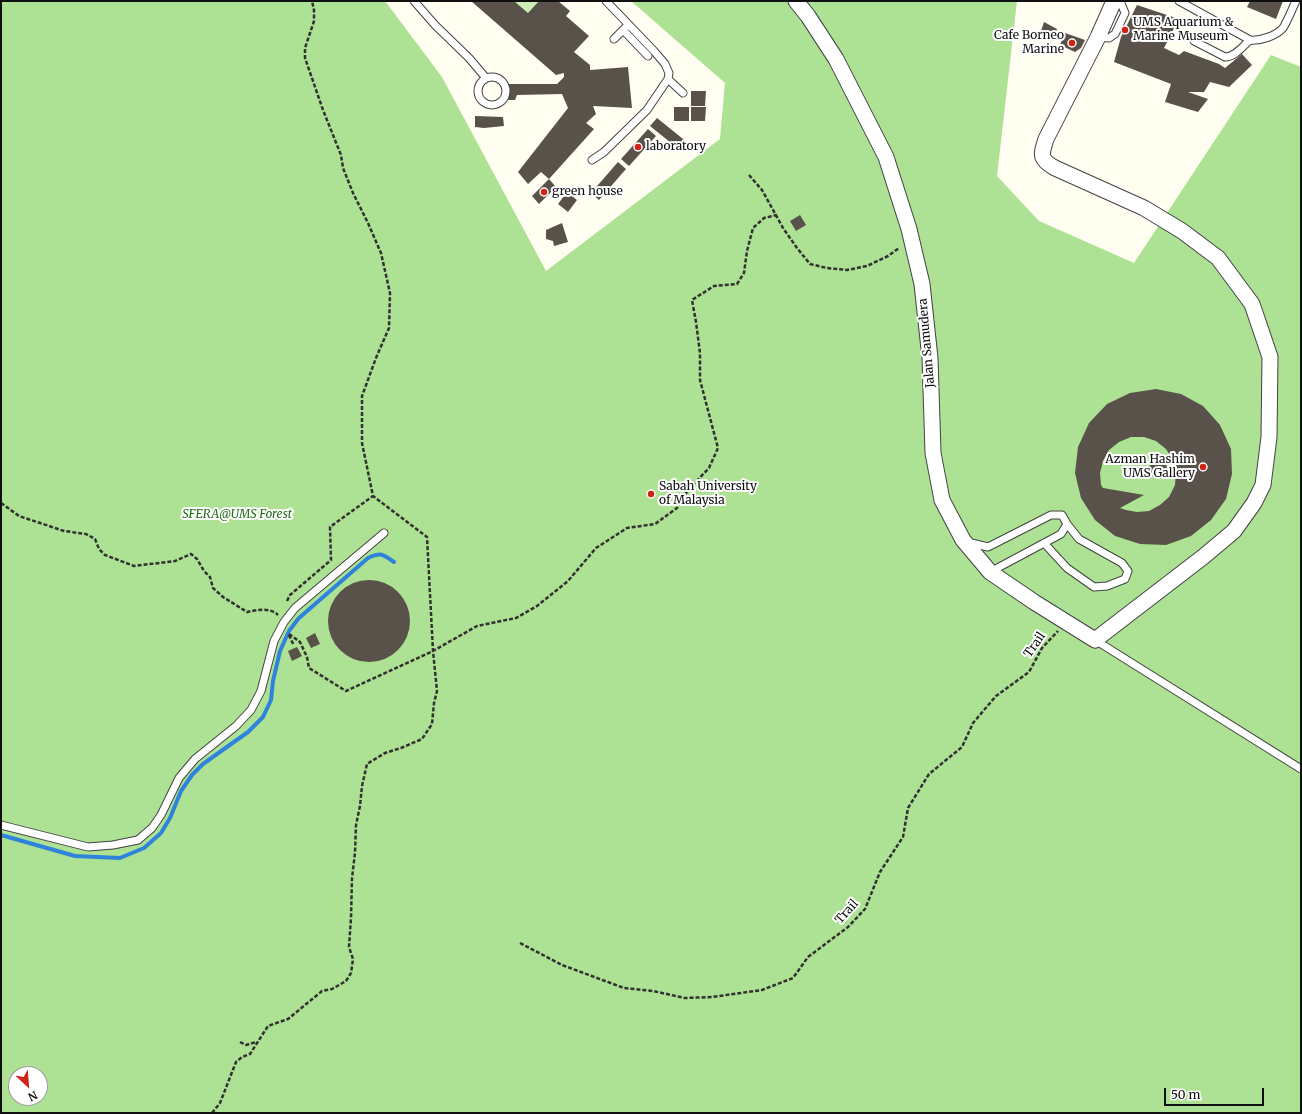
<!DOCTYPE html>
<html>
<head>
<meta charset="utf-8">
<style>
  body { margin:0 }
  #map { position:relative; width:1302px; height:1114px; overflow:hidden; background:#fffef1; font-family:Merriweather,serif }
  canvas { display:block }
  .frame { position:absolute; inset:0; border:2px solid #0f0f0f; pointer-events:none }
  .north { position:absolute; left:8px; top:1066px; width:40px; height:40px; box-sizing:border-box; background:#fff; border:1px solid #9f9f9f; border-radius:50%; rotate:154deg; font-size:11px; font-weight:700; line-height:16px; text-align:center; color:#0f0f0f }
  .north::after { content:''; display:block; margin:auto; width:14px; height:18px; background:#cf2317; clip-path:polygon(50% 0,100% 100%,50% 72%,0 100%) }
  .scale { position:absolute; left:1164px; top:1088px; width:100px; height:18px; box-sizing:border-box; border:2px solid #0f0f0f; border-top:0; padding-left:5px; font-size:12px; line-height:14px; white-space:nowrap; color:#0f0f0f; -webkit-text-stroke:3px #fff; paint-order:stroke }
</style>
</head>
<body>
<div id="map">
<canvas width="1302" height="1114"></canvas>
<div class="frame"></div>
<div class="north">N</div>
<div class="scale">50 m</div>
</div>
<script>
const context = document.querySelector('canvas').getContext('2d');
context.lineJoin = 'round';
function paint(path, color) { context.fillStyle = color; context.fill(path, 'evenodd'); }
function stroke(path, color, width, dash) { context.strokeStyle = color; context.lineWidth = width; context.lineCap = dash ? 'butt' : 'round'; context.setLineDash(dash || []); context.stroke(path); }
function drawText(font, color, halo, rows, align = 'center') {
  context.font = font + ' Merriweather,serif'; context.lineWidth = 4; context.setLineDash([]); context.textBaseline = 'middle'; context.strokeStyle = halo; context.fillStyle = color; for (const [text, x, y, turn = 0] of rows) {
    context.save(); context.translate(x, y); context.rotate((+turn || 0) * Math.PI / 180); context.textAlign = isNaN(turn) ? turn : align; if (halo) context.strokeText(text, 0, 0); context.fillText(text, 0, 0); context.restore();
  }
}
const green = new Path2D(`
  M514,1H539L528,13Z`);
const forest = new Path2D(`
  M1,1H385L442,77L546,271L720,139L725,83L631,1H1017L997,176L1039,221L1134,263L1271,55L1301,67V1113H1ZM16,1074H40V1098H16Z`);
const stream = new Path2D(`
  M299,618L368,558C381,552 382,554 394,562
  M1,835L75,856L120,858L144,848L161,833L170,818L181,791L192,775L203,764L248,732L263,717L271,700L273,681L280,651L289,631L298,619`);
const building = new Path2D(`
  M471,1H514L528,13L539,1H558L570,11L566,16L589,36L574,52L590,65V70L628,67L632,108L593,106L596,114L586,123L594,129L549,179L541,172L528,184L518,172L568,108L562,94L517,95L515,100H507V84H557L564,77V73L556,75Z
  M1250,1H1283L1276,19L1247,7Z
  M1137,5L1179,19L1164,48L1179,55L1184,51L1219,64L1225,68L1242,54L1252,65L1229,87L1210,82L1204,92H1188L1208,99L1198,112L1165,102L1171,84L1114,62L1121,37Z
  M1044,22L1057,29L1053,41L1039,37Z
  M1065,33L1085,40L1081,48L1075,52L1060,45Z
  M691,91H706L705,106H691Z
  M674,107H689V121H674Z
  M691,107H706L705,121H691Z
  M475,116L503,117L504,126L484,128L475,127Z
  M657,118L688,143L681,151L650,126Z
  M648,129L656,136L629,166L621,159Z
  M618,162L626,169L599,200L591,193Z
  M549,179L556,187L539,204L532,196Z
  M567,192L577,200L568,212L558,204Z
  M800,215L806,225L796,231L790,221Z
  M562,223L568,242L554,246L553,241L546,239V230Z
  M1156,389L1181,394L1203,406L1220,425L1231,449L1232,474L1226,499L1211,520L1191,536L1166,545L1140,544L1115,536L1095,520L1081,498L1075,473L1078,447L1089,423L1107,404L1130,393ZM1131,437H1144L1156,441L1166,449L1173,460L1176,472L1175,485L1169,497L1160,505L1149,511L1137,512L1126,510L1120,508L1144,495L1103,488L1101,485L1100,473L1103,461L1109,450L1119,442Z
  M1149 469a9 9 0 1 1 18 0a9 9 0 1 1-18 0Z
  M328 621a41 41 0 1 1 82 0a41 41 0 1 1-82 0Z
  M315,633L320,644L311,648L306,638Z
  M297,647L302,656L292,661L288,651Z`);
const path = new Path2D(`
  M749,175L762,190L783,228L797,248L810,264L827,268L847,270L867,266L888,256L899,248
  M1,503L19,516L64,531L86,534L95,539L99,549L105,555L134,566L175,561L191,554L197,559L204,571L210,577L213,588L223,597L247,612C257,610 270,607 278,615
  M287,601L290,595L331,560L330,527L373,496
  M289,634L300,642L307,657L309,668L346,691L433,651L477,626L516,618L537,606L568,581L596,548L627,528L655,524L677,508L688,490L709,468L718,448L700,380V353L696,322L692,300L714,286L737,284L744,273L747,251L753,228L764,218L777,215
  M289,635L294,646
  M520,943L562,965L624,988L653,991L685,998L712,997L762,990L793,978L808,957L848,927L865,909L880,872L903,837L908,808L929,774L962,747L973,723L996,696L1029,672L1042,648L1058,631
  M240,1042L246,1045L256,1042
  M212,1113L220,1103L236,1062L242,1057L250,1054L268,1026L288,1019L322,991L332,989L346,981L351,973L353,959L349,947L351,918L352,878L355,853L356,825L360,806L362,786L367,764L385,753L401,748L422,739L432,724L434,703L437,691L433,651L427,537L373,496L362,443V396L376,358L389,328L390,293L381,253L368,223L353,193L343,168L341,155L323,110L305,58V48L314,21V10L312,1`);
const lane = new Path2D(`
  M414,1L435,25L469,58L486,78
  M1179,1L1250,40C1260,41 1276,36 1283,28C1288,20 1292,9 1296,1
  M623,30L648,56
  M1098,37L1109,38L1115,34L1125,13L1120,1
  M614,39L626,27
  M1194,41L1225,57C1235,57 1243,46 1250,40
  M478 91a14 14 0 1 1 28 0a14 14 0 1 1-28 0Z
  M668,79L683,93
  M592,160L604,152L647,110L668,79L669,73L665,64L654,51L606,1
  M967,542L988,547L1051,515H1062L1067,524L1061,534L990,572
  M1044,543L1067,568L1094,587L1107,586L1125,579L1128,571L1122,563L1079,539L1067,524
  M1095,640L1301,769
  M1,825L88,847L113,845L138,840L152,828L161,815L179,778L195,759L236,726L251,710L261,691L274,641L284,622L295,608L384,533`);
const street = new Path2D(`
  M796,1L808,16L836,59L886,157L909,229L922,284L930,358L933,453L942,500L963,540L990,572L1034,602L1095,640L1203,557L1234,531L1254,503L1263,485L1269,437L1270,357L1252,304L1218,258L1182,231L1144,208L1055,168C1039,159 1041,155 1046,139L1098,37L1114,1`);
const markers = [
  [1125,30,4,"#cf2317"],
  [1072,43,4,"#cf2317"],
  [638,147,4,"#cf2317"],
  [544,192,4,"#cf2317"],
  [1203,467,4,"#cf2317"],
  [651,494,4,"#cf2317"]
];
const poiNames = [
  ["UMS Aquarium &",1133,23],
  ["Marine Museum",1133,37],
  ["Cafe Borneo",1064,36,"right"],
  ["Marine",1064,50,"right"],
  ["laboratory",646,147],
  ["green house",552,192],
  ["Azman Hashim",1195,460,"right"],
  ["UMS Gallery",1195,474,"right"],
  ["Sabah University",659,487],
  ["of Malaysia",659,501]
];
const streetNames = [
  ["Jalan Samudera",927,343,-95],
  ["Trail",1035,645,-55],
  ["Trail",847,912,-48]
];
const parkNames = [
  ["SFERA@UMS Forest",237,515]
];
paint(green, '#cdeeb6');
paint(forest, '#ade193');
stroke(stream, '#2f83dc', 4);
paint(building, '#59524a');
stroke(lane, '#424242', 9);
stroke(street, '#424242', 17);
stroke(path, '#313131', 2.5, [4, 2]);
stroke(lane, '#fff', 7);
stroke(street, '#fff', 15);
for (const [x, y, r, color] of markers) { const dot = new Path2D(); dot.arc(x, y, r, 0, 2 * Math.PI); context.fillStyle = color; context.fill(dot); stroke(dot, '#fff', 1.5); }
drawText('12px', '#0f0f0f', '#fff', poiNames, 'left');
drawText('12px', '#0f0f0f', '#fff', streetNames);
drawText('italic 12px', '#206f17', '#fff', parkNames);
</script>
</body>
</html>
